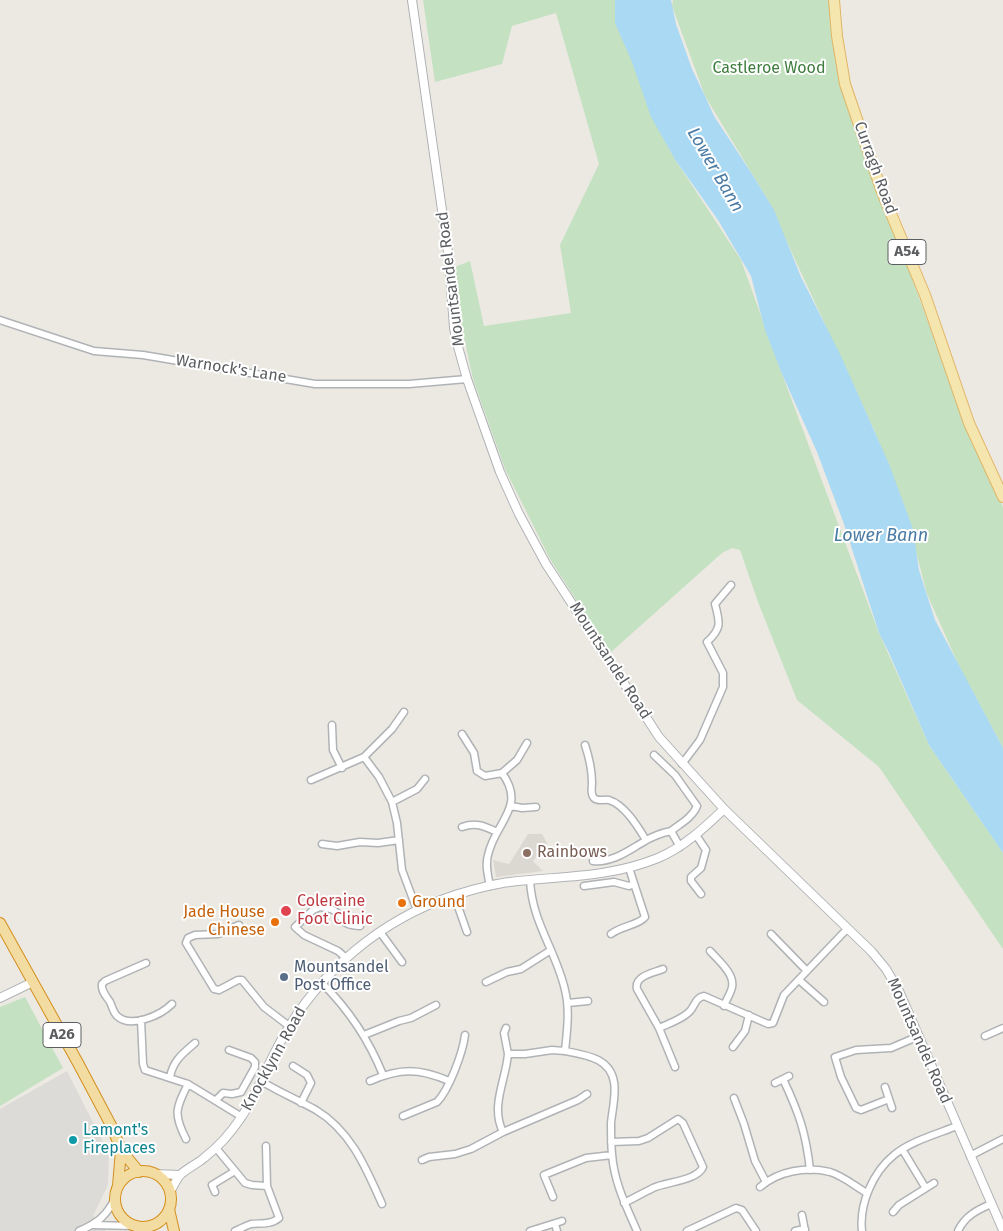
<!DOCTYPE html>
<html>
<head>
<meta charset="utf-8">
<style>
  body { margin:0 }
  canvas { display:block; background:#ece9e3 }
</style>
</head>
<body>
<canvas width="1003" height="1231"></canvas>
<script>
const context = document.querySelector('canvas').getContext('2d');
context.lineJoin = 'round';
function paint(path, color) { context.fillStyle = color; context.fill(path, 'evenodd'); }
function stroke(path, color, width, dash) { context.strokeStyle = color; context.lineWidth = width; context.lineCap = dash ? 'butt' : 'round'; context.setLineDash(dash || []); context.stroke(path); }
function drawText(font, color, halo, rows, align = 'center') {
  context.font = font + ' "Fira Sans",sans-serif'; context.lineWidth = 4; context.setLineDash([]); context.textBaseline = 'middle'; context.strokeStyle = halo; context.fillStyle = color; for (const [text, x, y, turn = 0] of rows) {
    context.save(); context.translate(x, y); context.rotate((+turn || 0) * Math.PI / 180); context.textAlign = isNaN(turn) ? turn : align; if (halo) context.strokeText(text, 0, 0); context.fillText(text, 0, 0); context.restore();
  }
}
const industrial = new Path2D(`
  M67,1071L109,1154L108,1185L93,1216L101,1222L106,1231H0V1109Z`);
const education = new Path2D(`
  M528,834H542L547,843L533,861L543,871L496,877L493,860L509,864Z`);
const green = new Path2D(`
  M423,0H617L676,161L741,260L782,374L879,633L929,745L1003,853V949L879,767L797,700L758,602L740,550L732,548L722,553L610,653L550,559L505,469L473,379L462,328L455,267L470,261L484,326L571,313L560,245L599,164L556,13L512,26L502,64L435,82Z
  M673,0H830L844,94L863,154L911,275L968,434L1003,507V748L959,666L927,594L904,505L874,430L766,197L705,96L672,6Z
  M25,997L63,1068L0,1106V1007Z`);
const water = new Path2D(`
  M615,0H671L676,24L692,69L705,96L714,116L752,174L774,210L801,277L840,354L889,464L913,529L919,570L935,620L1003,748V853L929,745L889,653L879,633L844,524L817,452L782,374L765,330L751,276L718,220L676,161L651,117L632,62L615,23Z`);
const minor = new Path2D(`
  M0,320L94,351L143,355L315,384H409L467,379
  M404,712L392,729L364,757L379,777L392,802L397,823L402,870L417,910
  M332,725L333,750L342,768
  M462,734L474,753L477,771L485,776L502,773
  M585,745C589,757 592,770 592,783C592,788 590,794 594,798C598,802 604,799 609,800C625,805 638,827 646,840
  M654,755L675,775L697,806C693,817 680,824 671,831L680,847
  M682,764L700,740L723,687V673L707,642C722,628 720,623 715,604L731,585
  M311,780L364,757
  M392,802L417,789L425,779
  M511,806L522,808L536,807
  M462,827C476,822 484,826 497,832
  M696,835L706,850L701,868L691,877V881L701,894
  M322,844L337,846L360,842L378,843L399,840
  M593,861C613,863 629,850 645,841C653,836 662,833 671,831
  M530,880C532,923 556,950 565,990C570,1010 567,1031 565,1051C576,1053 588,1055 598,1060C623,1073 613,1102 611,1123C611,1133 611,1144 612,1154C614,1182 626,1206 637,1231
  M490,886C488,876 485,865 488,855C495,822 527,807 502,773L517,760L527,743
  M584,886L614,882L629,886L634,884
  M454,895L467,932
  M239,925L218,934L195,935L188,938L186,943L214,989L219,990L238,980H242L264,1007L289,1026
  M380,932L402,962
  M611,934C621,926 639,925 645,917L629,868
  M771,934L807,971
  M710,951C718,960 735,974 732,987C731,993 726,1000 724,1006
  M346,958L338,951L304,935L295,927L313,910L320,907C325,908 332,908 336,912C346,922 343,925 360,926
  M146,963L105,981L102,984C101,991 106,996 110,1002C112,1006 113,1012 117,1016C131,1029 161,1015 172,1004
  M663,969C653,973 634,976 637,989L659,1028L675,1067
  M799,980L824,1002
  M486,982L507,972L521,969L551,950
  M322,983C348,1009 369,1040 383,1075
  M568,1003L588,1001
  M141,1020L143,1064L145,1070L188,1084L242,1117
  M506,1028L504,1033L508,1054
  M659,1028C668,1024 680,1020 688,1013C695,1008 694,998 704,996L768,1024L773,1023L784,995L847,929
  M364,1035L399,1021L411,1018L436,1005
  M985,1036L1003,1028
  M733,1047L745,1031L749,1015
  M293,1066L307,1075L311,1083L301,1103
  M170,1077C173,1061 182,1054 195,1043
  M783,1079C799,1113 806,1133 810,1170
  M261,1081C279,1092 298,1100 316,1110C351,1131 366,1168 382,1204
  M370,1081C400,1068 419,1068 449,1081
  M775,1083L789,1076
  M885,1087L892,1108
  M734,1098L744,1124L755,1161L766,1182
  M889,1099L861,1110L856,1108L841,1077L835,1057L856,1050L891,1048L919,1036
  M216,1100L223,1093L232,1094L241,1092L255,1067V1062L251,1058L229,1050
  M403,1116L437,1102C449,1090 463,1052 465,1035
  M503,1132C490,1106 506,1080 508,1054H525L552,1050L565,1051
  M186,1139C173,1114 176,1108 188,1084
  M611,1142L639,1141L648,1138L678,1119L683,1123L703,1167C697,1181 665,1182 653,1188C643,1193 634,1198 624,1203
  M266,1146L267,1186
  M216,1148L245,1183L252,1185L267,1186L279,1218C271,1225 260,1223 251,1224C245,1226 240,1229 235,1231
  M902,1149L925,1187
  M970,1156L1003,1139
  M422,1160L429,1157L455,1154L471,1149L503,1132L578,1100L587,1094
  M760,1187C778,1171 807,1166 830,1172C843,1176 855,1186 867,1193
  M215,1192L212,1185L235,1171
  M553,1197L544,1175L586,1158L612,1155
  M893,1212L899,1205L934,1183
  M802,1215L805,1231
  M555,1224L557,1231
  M93,1225L134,1226
  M79,1231C96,1224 107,1216 115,1198
  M530,1231L562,1221
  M687,1231L736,1208L742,1210L756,1231
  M795,1231L805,1229
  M862,1231C859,1204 873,1172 894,1155C911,1141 937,1134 957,1126
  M958,1231C965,1216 977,1210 991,1204`);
const tertiary = new Path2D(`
  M412,0L449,259L454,328L457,343L467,379L500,472L519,514L546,564L659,737L724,809L872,952L886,969L899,991L1003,1230
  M0,998L33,982
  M154,1174L180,1175
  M170,1192C173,1187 176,1180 180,1175C186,1169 197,1164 204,1158C218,1147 230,1134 240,1119C257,1095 267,1065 282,1039C319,972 381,919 455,895C472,890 491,884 510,882C560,876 609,878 658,858C684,847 704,828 724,809`);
const primary = new Path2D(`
  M834,0L837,36L845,84L882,192L925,295L969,423L1003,497`);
const trunk = new Path2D(`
  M0,923L78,1063L113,1129L121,1150L139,1172
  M115 1199a28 28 0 1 1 56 0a28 28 0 1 1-56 0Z
  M118,1186L121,1150
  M169,1209L174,1231`);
const markers = [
  [527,853,5,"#8d6e63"],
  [402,903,5,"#e8710a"],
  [286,911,6,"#e0444e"],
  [275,922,5,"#e8710a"],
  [284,977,5,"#5c6f8a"],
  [73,1140,5,"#0f9aa8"]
];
const shields = [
  [907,252,38],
  [62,1035,38]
];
const shieldNames = [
  ["A54",907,252],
  ["A26",62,1035]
];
const parkNames = [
  ["Castleroe Wood",769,69]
];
const streetNames = [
  ["Curragh Road",875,168,70],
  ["Mountsandel Road",451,279,-97],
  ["Warnock's Lane",231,369,9],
  ["Mountsandel Road",610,661,57],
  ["Mountsandel Road",919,1041,66],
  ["Knocklynn Road",274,1059,-61]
];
const educationNames = [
  ["Rainbows",537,853]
];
const healthNames = [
  ["Coleraine",297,902],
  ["Foot Clinic",297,920]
];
const foodNames = [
  ["Ground",412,903],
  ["Jade House",265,913,"right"],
  ["Chinese",265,931,"right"]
];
const serviceNames = [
  ["Mountsandel",294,968],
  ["Post Office",294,986]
];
const cultureNames = [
  ["Lamont's",83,1131],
  ["Fireplaces",83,1149]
];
const waterNames = [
  ["Lower Bann",715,170,60],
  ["Lower Bann",881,536]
];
paint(industrial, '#dddbd7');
paint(education, '#dbd8d1');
paint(green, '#c4e1c2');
paint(water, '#aad9f4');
stroke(minor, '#b0b3b6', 9);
stroke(tertiary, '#b0b3b6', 10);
stroke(primary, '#e0b667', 12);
stroke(trunk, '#d48e1a', 12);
stroke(minor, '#fff', 6);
stroke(tertiary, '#fff', 8);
stroke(primary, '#f5e5ae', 10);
stroke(trunk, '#f2dca2', 10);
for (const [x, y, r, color] of markers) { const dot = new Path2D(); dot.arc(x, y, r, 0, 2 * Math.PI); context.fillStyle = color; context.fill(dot); stroke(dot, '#fff', 2); }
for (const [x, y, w] of shields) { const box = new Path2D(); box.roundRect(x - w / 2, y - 12.5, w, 25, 4); context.fillStyle = '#fff'; context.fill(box); stroke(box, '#5b5e61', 1); }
drawText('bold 15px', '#5b5e61', null, shieldNames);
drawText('16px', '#3f7d3e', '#fff', parkNames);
drawText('16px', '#5b5e61', '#fff', streetNames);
drawText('16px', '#785e54', '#fff', educationNames, 'left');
drawText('16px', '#be3a42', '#fff', healthNames, 'left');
drawText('16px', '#c56008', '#fff', foodNames, 'left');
drawText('16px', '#4e5e75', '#fff', serviceNames, 'left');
drawText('16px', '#0d838f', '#fff', cultureNames, 'left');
drawText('italic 18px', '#4a7ba4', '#fff', waterNames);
</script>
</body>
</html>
